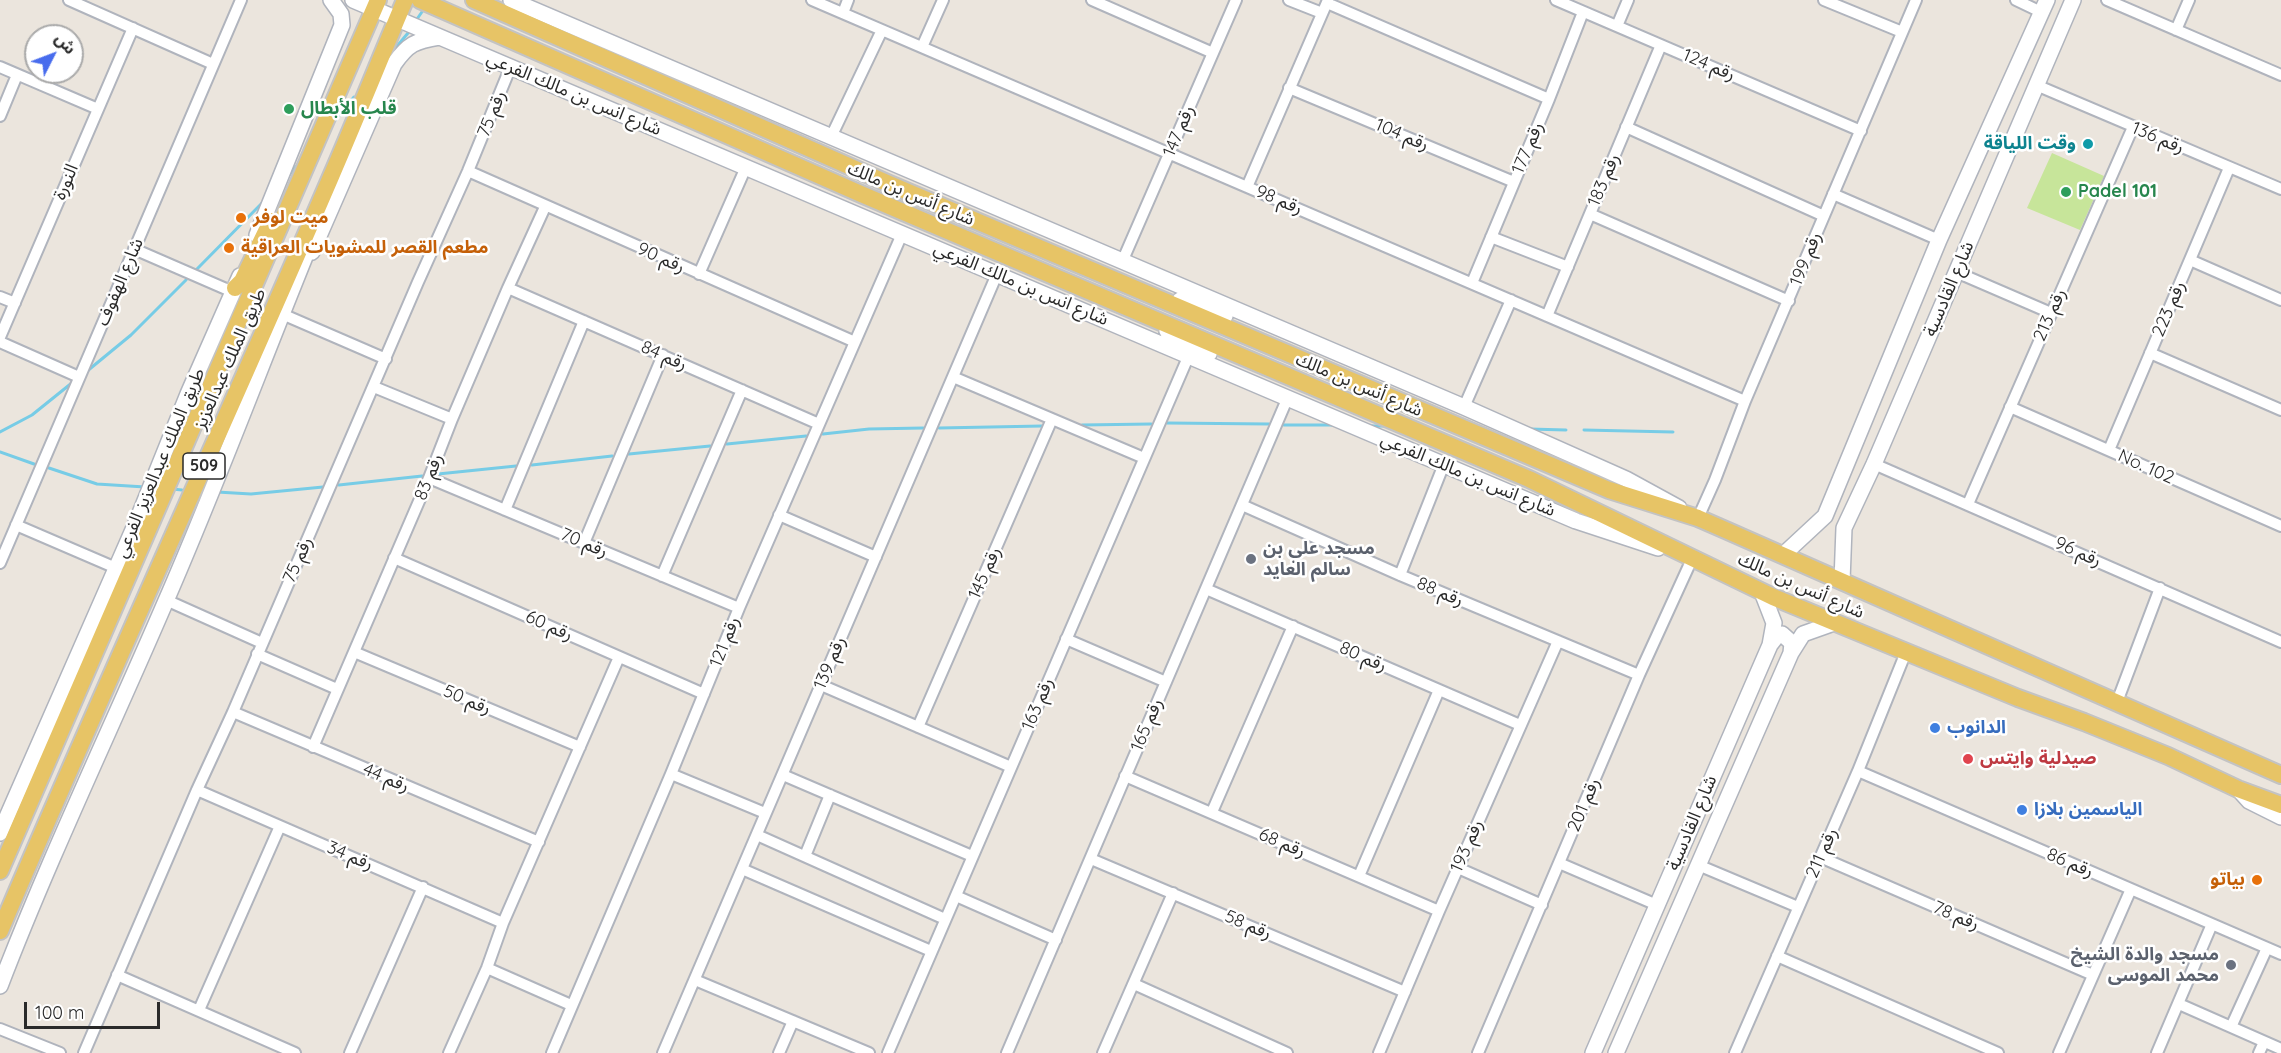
<!DOCTYPE html>
<html>
<head>
<meta charset="utf-8">
<style>
  body { margin:0 }
  #map { position:relative; width:2281px; height:1053px; overflow:hidden; background:#ebe5dd; font-family:Quicksand,"Noto Sans Arabic",sans-serif }
  canvas { display:block }
  .north { position:absolute; left:24px; top:24px; width:60px; height:60px; box-sizing:border-box; background:#fff; border:2px solid #aaa; border-radius:50%; rotate:48deg; font-size:16px; font-weight:700; line-height:24px; text-align:center; color:#2a2a2a }
  .north::after { content:''; display:block; margin:auto; width:21px; height:27px; background:#486ced; clip-path:polygon(50% 0,100% 100%,50% 72%,0 100%) }
  .scale { position:absolute; left:24px; top:1002px; width:136px; height:27px; box-sizing:border-box; border:3px solid #2a2a2a; border-top:0; padding-left:8px; font-size:18px; line-height:21px; white-space:nowrap; color:#2a2a2a; -webkit-text-stroke:4px #fff; paint-order:stroke }
</style>
</head>
<body>
<div id="map">
<canvas width="2281" height="1053"></canvas>
<div class="north">ش</div>
<div class="scale">100 m</div>
</div>
<script>
const context = document.querySelector('canvas').getContext('2d');
context.lineJoin = 'round';
function paint(path, color) { context.fillStyle = color; context.fill(path, 'evenodd'); }
function stroke(path, color, width, dash) { context.strokeStyle = color; context.lineWidth = width; context.lineCap = dash ? 'butt' : 'round'; context.setLineDash(dash || []); context.stroke(path); }
function drawText(font, color, halo, rows, align = 'center') {
  context.font = font + ' Quicksand,"Noto Sans Arabic",sans-serif'; context.lineWidth = 5; context.setLineDash([]); context.textBaseline = 'middle'; context.strokeStyle = halo; context.fillStyle = color; for (const [text, x, y, turn = 0] of rows) {
    context.save(); context.translate(x, y); context.rotate((+turn || 0) * Math.PI / 180); context.textAlign = isNaN(turn) ? turn : align; if (halo) context.strokeText(text, 0, 0); context.fillText(text, 0, 0); context.restore();
  }
}
const pitch = new Path2D(`
  M2052,153L2104,176L2080,230L2027,208Z`);
const stream = new Path2D(`
  M417,19L424,9
  M393,51L408,33
  M332,124L354,97
  M289,175L300,162
  M197,269L265,200
  M86,372L131,335L186,280
  M1167,423L1269,424
  M1082,425L1151,424
  M1284,425H1336
  M1372,426H1386
  M939,428L1042,426
  M1529,429L1566,430
  M1584,430L1673,432
  M0,432L32,415L73,382
  M823,434L869,429L923,428
  M727,444L806,436
  M0,452L34,464
  M629,454L710,446
  M532,465L612,456
  M49,468L97,484L145,487
  M438,474L516,466
  M339,485L422,476
  M172,489L182,490
  M217,492L251,494L323,487`);
const street = new Path2D(`
  M69,0L213,64
  M812,0L1745,401
  M1092,0L1213,53
  M1289,0L1322,13
  M1556,0L1861,131
  M1824,0L1902,32
  M2016,0L2041,12
  M2107,0L2281,75
  M1327,3L1549,99
  M843,13L848,0
  M1617,26L1628,0
  M2176,30L2189,0
  M922,47L943,0
  M0,67L98,109
  M2036,85L2281,189
  M1289,88L1514,182
  M0,116L17,75
  M1626,127L1824,216
  M831,137L882,30
  M468,171L855,342
  M1247,187L1328,0
  M1833,194L1939,240
  M1590,214L1789,301
  M1491,237L1568,267
  M134,249L233,292
  M2190,260L2281,300
  M1122,262L1236,0
  M1956,272L2051,313
  M699,274L746,167
  M1472,283L1549,99L1583,12
  M508,288L819,424
  M0,297L15,303
  M282,314L386,359
  M1547,316L1661,45
  M0,337L133,28
  M0,342L79,377
  M2150,353L2281,410
  M953,377L1144,458
  M374,387L452,419
  M1464,407L1511,300
  M2010,407L2281,526
  M2109,450L2229,168
  M1874,464L2281,642
  M429,478L739,608
  M1968,504L2133,127
  M1242,505L1400,575L1639,675
  M505,510L584,321
  M779,515L876,557
  M1698,518L1715,480L1745,401L1916,0
  M16,525L116,568
  M584,543L663,355
  M394,558L704,694
  M0,563L241,0
  M1400,575L1444,464
  M662,576L742,390
  M1206,589L1520,725
  M166,600L262,643
  M1066,639L1166,682
  M354,652L580,747
  M257,654L337,689
  M821,685L1011,767
  M2117,702L2160,588
  M233,712L539,842
  M918,727L1052,419
  M313,747L429,478L452,419L508,288L545,207
  M1858,771L2281,954
  M671,774L765,813
  M783,775L972,856
  M1125,776L1439,911
  M197,790L503,923
  M1212,812L1293,626
  M757,835L945,919
  M805,856L830,795
  M1820,857L2093,975
  M1091,859L1405,992
  M1559,863L1657,905
  M1698,865L1798,907
  M1458,868L1542,905
  M742,869L931,951
  M1359,876L1439,690
  M956,896L1056,940
  M1777,956L1998,1053
  M487,968L571,1005
  M117,975L295,1053
  M695,980L869,1053
  M1134,984L1287,1053
  M2179,1004L2281,1049
  M199,1010L280,826
  M2231,1027L2267,948
  M0,1029L60,1053
  M84,1053L197,790L233,712L418,282L468,171L511,66
  M350,1053L423,887
  M449,1053L487,968L503,923L619,657
  M552,1053L671,774L739,608L902,234
  M663,1053L997,274
  M779,1053L793,1021
  M888,1053L1189,355
  M1007,1053L1288,397
  M1103,1053L1173,893
  M1379,1053L1439,911L1558,641
  M1478,1053L1639,675L1692,559
  M1735,1053L1858,771L1906,652
  M2059,1053L2131,889
  M2157,1053L2212,924
  M2259,1053L2264,1042`);
const secondary = new Path2D(`
  M353,0L1576,521L1658,548
  M511,0L1464,407L1626,479L1679,508
  M257,235L342,25L341,14L331,0
  M312,252L394,64C408,44 415,41 439,37
  M1180,300L1225,316
  M1167,331L1209,354
  M1783,555L1825,516L1939,240L2047,0
  M1842,581L1844,528L1874,464L2073,0
  M1770,645L1777,636L1782,634L1792,643L1791,653
  M2240,791L2249,801L2281,817
  M0,833L136,523L188,394L240,276
  M0,986C50,856 110,731 165,603C217,484 262,362 311,242
  M1593,1053L1770,645L1774,623L1762,592
  M1616,1053L1791,653L1803,634L1834,623`);
const primary = new Path2D(`
  M420,0L861,194L1529,479L1773,597L2018,698L2084,722L2168,756L2238,789L2281,805
  M474,0L887,183L1609,490L1698,518L1721,528L2281,775
  M235,288L242,281L271,221
  M0,871L378,0
  M0,931C107,679 222,430 330,179C356,119 380,59 405,0`);
const markers = [
  [289,109,6,"#2e9e5b"],
  [2088,144,6,"#0f9aa8"],
  [2066,192,6,"#2e9e5b"],
  [241,218,6,"#e8710a"],
  [229,248,6,"#e8710a"],
  [1251,559,6,"#6b7280"],
  [1935,728,6,"#3f7fe0"],
  [1968,759,6,"#e0444e"],
  [2022,810,6,"#3f7fe0"],
  [2257,880,6,"#e8710a"],
  [2231,965,6,"#6b7280"]
];
const shields = [
  [204,466,42]
];
const shieldNames = [
  ["509",204,466]
];
const streetNames = [
  ["رقم 124",1709,65,23],
  ["شارع انس بن مالك الفرعي",574,94,23],
  ["رقم 75",492,114,-68],
  ["رقم 147",1179,131,-67],
  ["رقم 104",1402,135,23],
  ["رقم 136",2158,138,23],
  ["رقم 177",1528,148,-67],
  ["رقم 183",1604,180,-67],
  ["النورة",66,182,-67],
  ["شارع أنس بن مالك",911,194,23],
  ["رقم 98",1279,200,23],
  ["رقم 90",661,258,24],
  ["رقم 199",1806,259,-68],
  ["شارع الهفوف",120,282,-67],
  ["شارع انس بن مالك الفرعي",1021,284,23],
  ["شارع القادسية",1949,289,-67],
  ["رقم 223",2169,309,-67],
  ["رقم 213",2050,315,-66],
  ["رقم 84",664,356,24],
  ["طريق الملك عبدالعزيز",230,359,-66],
  ["شارع أنس بن مالك",1359,385,23],
  ["طريق الملك عبدالعزيز الفرعي",160,463,-67],
  ["No. 102",2146,467,24],
  ["شارع انس بن مالك الفرعي",1468,475,23],
  ["رقم 83",429,477,-68],
  ["رقم 70",584,543,23],
  ["رقم 96",2078,552,24],
  ["رقم 75",298,560,-66],
  ["رقم 145",985,573,-66],
  ["شارع أنس بن مالك",1801,586,24],
  ["رقم 88",1440,592,23],
  ["رقم 60",549,626,24],
  ["رقم 121",725,642,-68],
  ["رقم 80",1363,657,24],
  ["رقم 139",830,663,-67],
  ["رقم 50",467,700,23],
  ["رقم 163",1038,704,-67],
  ["رقم 165",1147,725,-67],
  ["رقم 44",386,778,23],
  ["رقم 201",1584,805,-67],
  ["شارع القادسية",1692,823,-67],
  ["رقم 68",1282,843,23],
  ["رقم 193",1467,846,-66],
  ["رقم 211",1822,853,-66],
  ["رقم 34",350,856,23],
  ["رقم 86",2070,863,23],
  ["رقم 78",1956,916,23],
  ["رقم 58",1248,925,23]
];
const leisureNames = [
  ["قلب الأبطال",301,109],
  ["Padel 101",2078,192]
];
const cultureNames = [
  ["وقت اللياقة",2076,144]
];
const foodNames = [
  ["ميت لوفر",253,218],
  ["مطعم القصر للمشويات العراقية",241,248],
  ["بياتو",2245,880,"right"]
];
const worshipNames = [
  ["مسجد علي بن",1263,549],
  ["سالم العايد",1263,570],
  ["مسجد والدة الشيخ",2219,955,"right"],
  ["محمد الموسى",2219,976,"right"]
];
const shopNames = [
  ["الدانوب",1947,728],
  ["الياسمين بلازا",2034,810]
];
const healthNames = [
  ["صيدلية وايتس",1980,759]
];
paint(pitch, '#c7e59a');
stroke(stream, '#77cce6', 3);
stroke(street, '#b0b4bd', 14);
stroke(secondary, '#b0b4bd', 18);
stroke(primary, '#c3c3c3', 20);
stroke(street, '#fff', 10);
stroke(secondary, '#fff', 15);
stroke(primary, '#e7c466', 16);
for (const [x, y, r, color] of markers) { const dot = new Path2D(); dot.arc(x, y, r, 0, 2 * Math.PI); context.fillStyle = color; context.fill(dot); stroke(dot, '#fff', 2); }
for (const [x, y, w] of shields) { const box = new Path2D(); box.roundRect(x - w / 2, y - 13, w, 26, 4.5); context.fillStyle = '#fff'; context.fill(box); stroke(box, '#2a2a2a', 1.5); }
drawText('bold 16px', '#2a2a2a', null, shieldNames);
drawText('18px', '#2a2a2a', '#fff', streetNames);
drawText('bold 18px', '#27864d', '#fff', leisureNames, 'left');
drawText('bold 18px', '#0d838f', '#fff', cultureNames, 'right');
drawText('bold 18px', '#c56008', '#fff', foodNames, 'left');
drawText('bold 18px', '#5b616d', '#fff', worshipNames, 'left');
drawText('bold 18px', '#366cbe', '#fff', shopNames, 'left');
drawText('bold 18px', '#be3a42', '#fff', healthNames, 'left');
</script>
</body>
</html>
